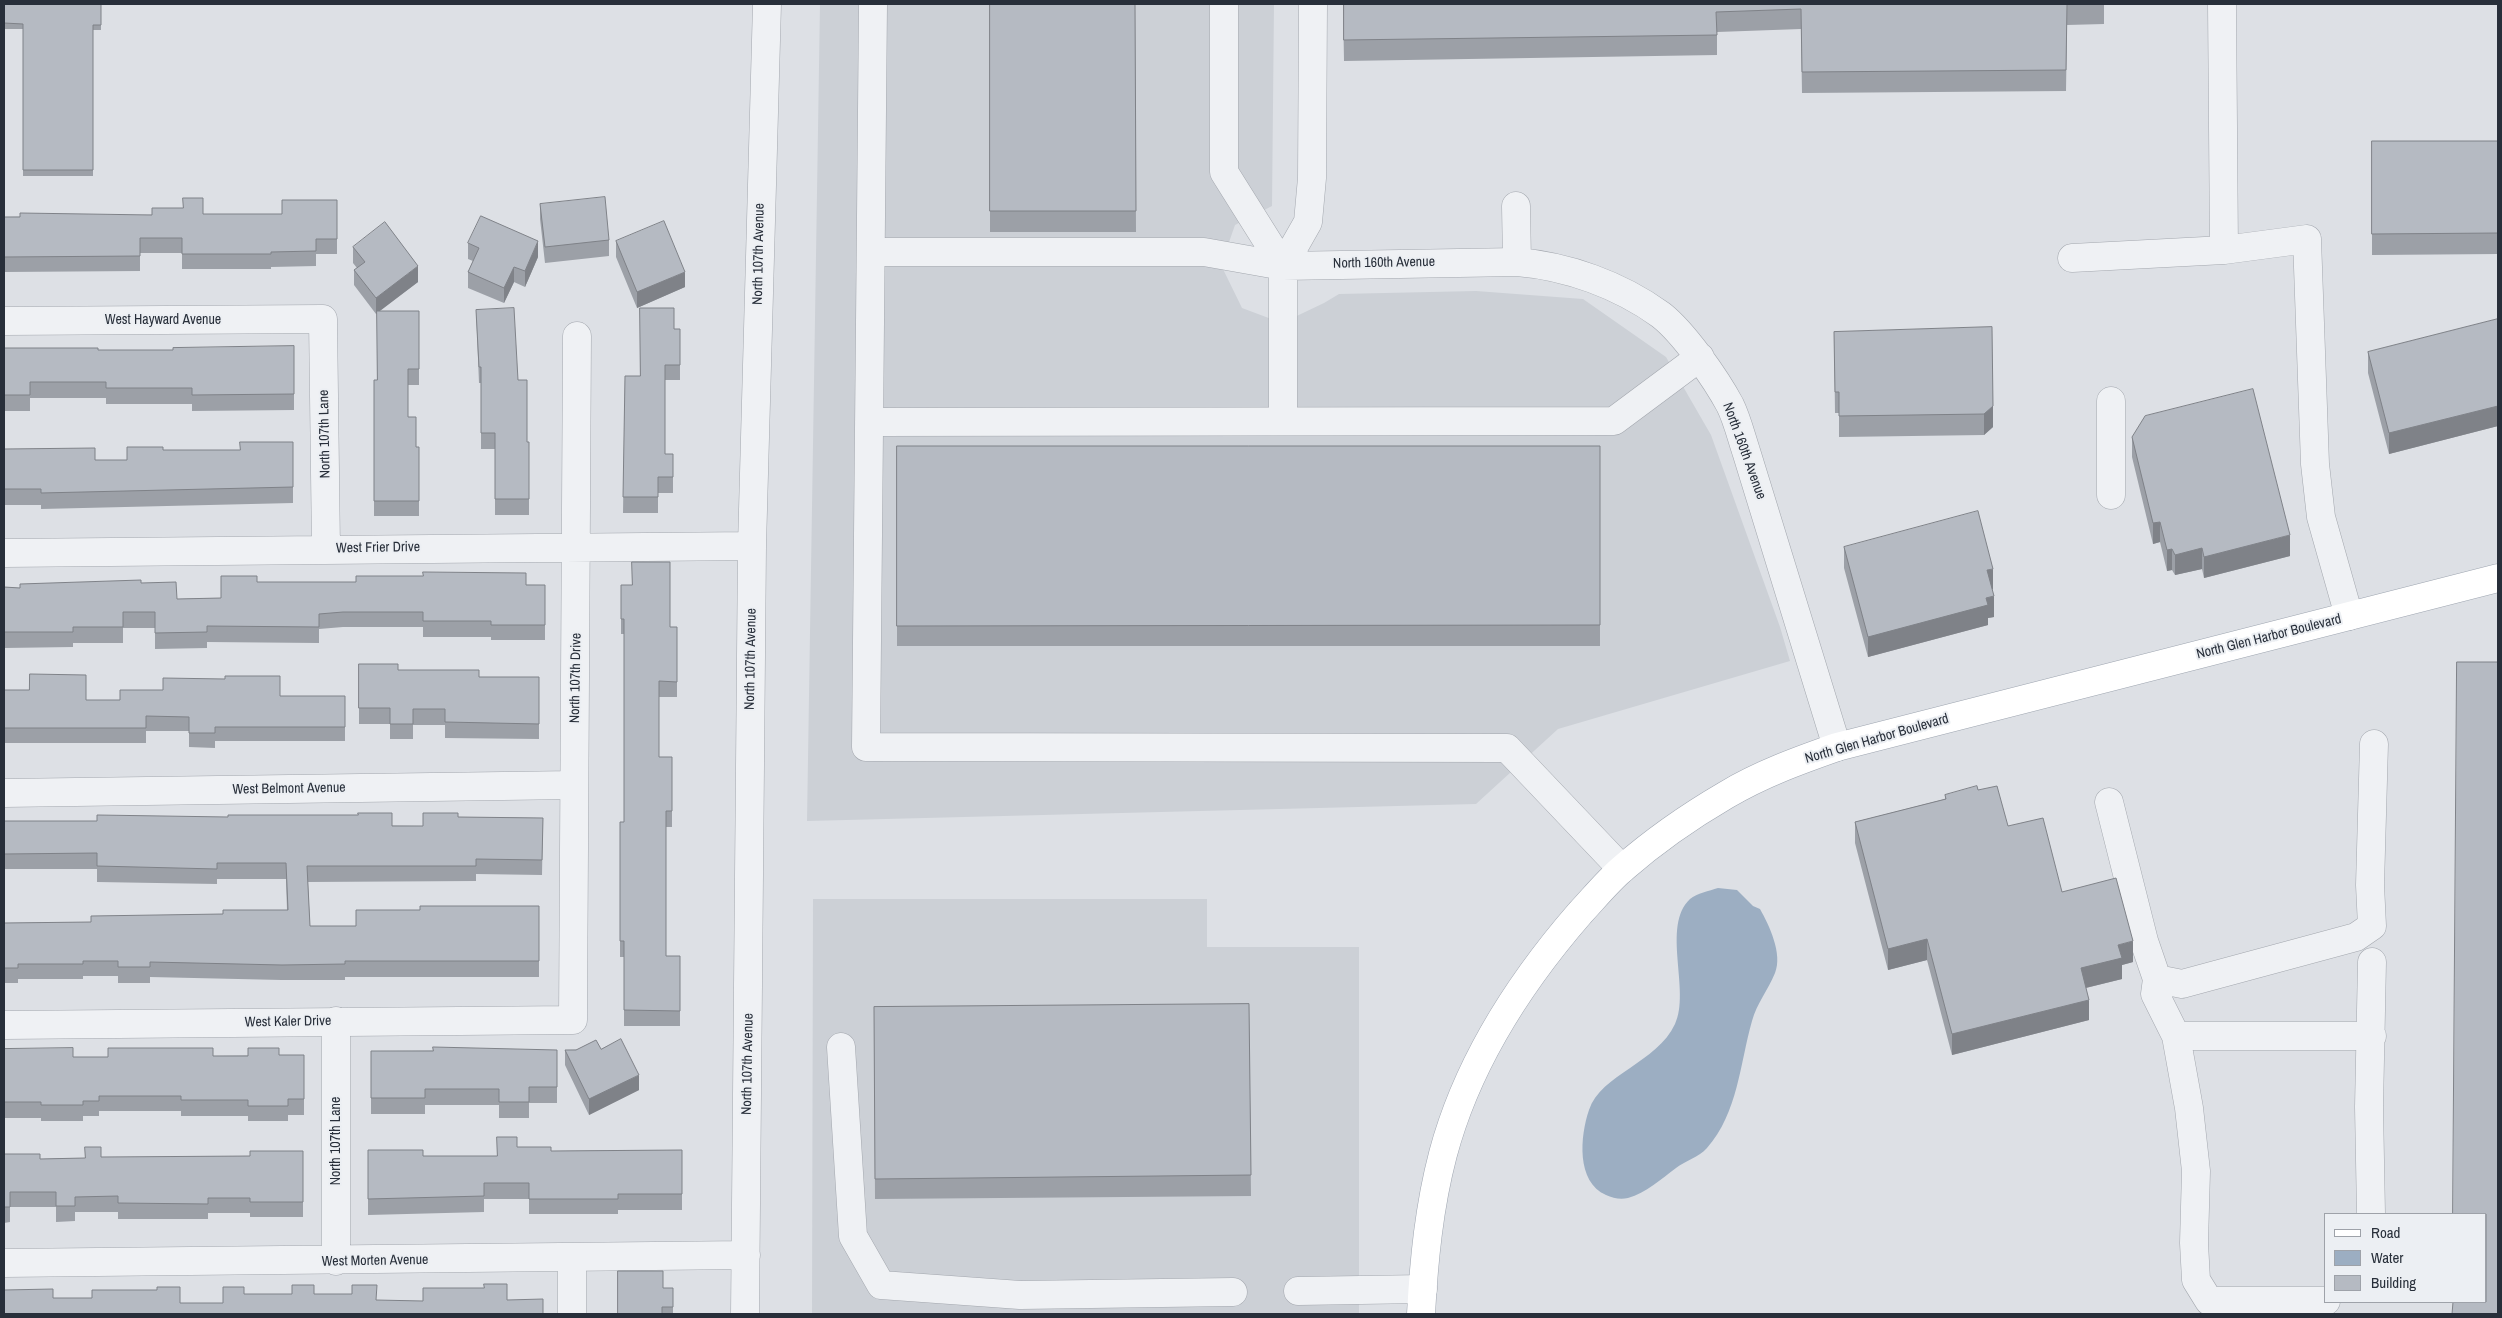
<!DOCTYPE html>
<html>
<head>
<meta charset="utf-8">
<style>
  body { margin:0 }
  #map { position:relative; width:2502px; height:1318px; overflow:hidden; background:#dde0e5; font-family:"Archivo Narrow",sans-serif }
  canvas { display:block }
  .frame { position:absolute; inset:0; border:5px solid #282f3a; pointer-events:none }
  .legend { position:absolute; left:2324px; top:1213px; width:162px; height:90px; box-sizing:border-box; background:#eceff3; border:1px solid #9ea2a9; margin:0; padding:6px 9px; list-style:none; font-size:15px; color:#282f3a }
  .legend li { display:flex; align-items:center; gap:10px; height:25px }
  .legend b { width:25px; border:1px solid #9ea2a9 }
</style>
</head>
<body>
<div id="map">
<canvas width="2502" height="1318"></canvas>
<div class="frame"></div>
<ul class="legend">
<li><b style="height:6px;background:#fff"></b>Road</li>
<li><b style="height:14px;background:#9caec2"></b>Water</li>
<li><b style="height:14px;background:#b5bac2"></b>Building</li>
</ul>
</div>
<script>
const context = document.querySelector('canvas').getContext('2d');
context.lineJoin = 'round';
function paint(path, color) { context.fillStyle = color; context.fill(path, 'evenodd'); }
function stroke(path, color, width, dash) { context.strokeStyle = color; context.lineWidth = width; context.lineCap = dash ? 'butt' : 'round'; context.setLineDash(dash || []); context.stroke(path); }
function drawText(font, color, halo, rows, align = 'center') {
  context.font = font + ' "Archivo Narrow",sans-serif'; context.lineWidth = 4; context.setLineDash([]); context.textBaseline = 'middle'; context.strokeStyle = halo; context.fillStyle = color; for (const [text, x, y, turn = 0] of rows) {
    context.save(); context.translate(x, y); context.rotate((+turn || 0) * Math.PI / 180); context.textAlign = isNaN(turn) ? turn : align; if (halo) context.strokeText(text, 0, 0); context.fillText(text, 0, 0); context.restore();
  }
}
const built = new Path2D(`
  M820,4H1274L1272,206L1235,225L1221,265L1242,308L1282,323L1324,303L1339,294L1476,291L1583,299L1666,357L1711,435L1780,627L1790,661L1558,729L1476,804L807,821Z
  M813,899H1207V947H1359V1314H812Z`);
const water = new Path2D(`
  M1718,888L1737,890L1753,906L1760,909C1769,925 1783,954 1775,973C1768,990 1757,1003 1752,1021C1740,1063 1738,1113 1707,1148C1699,1157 1685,1161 1676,1168C1661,1179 1646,1193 1628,1198C1620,1200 1613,1198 1606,1195C1576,1182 1580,1136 1589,1110C1601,1074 1657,1063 1675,1024C1691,991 1661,926 1690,899C1697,893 1709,891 1718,888Z`);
const minor = new Path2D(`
  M873,4L866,747L1507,748L1622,869
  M1224,4V172L1283,266
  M2222,4L2224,250
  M1516,206L1517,262
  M871,252H1204L1283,266L1517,262C1567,266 1620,285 1661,315C1684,333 1716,379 1730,405C1737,419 1741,436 1746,451L1837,747
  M2072,258L2224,250L2307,239L2315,464L2321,517L2349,616
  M4,321L323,319L326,549
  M1283,421V266L1308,222L1312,178L1313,4
  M869,422L1614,421L1700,357
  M2111,495V401
  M4,553L752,546
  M4,793L574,785
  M2109,802L2144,941L2157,979L2182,984L2356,937L2372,926L2370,885L2374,744
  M2157,979L2155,994L2176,1036
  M336,1021V1261
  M4,1025L573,1020L577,336
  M841,1047L853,1236L881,1285L1020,1295L1233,1292
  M2371,1214L2369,1107L2372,962
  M4,1263L746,1255
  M1298,1291L1423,1289
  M2326,1301H2209L2196,1280L2194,1243L2196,1171L2189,1108L2176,1036H2372
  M572,1314V1258
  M745,1314L752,546L767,4`);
const major = new Path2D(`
  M1421,1314C1424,1260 1429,1207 1443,1154C1467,1064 1520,982 1580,913C1594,898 1607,882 1622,869C1654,841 1690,816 1726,795C1761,774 1800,760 1837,747L2498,578`);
const wall = new Path2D(`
  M4,4H101V30H93V176H23V29H4Z
  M990,4H1135L1136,232H990Z
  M1343,4H2104V24L2067,25L2066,91L1802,93L1801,29L1717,32V55L1344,61Z
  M2372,141H2498V254L2372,255Z
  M337,200V254H316V266L271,267V269H182V253H140V271L4,272V217L203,214H282Z
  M540,204L609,240V256L545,263L540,219Z
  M616,241L685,287L637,308L616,257Z
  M468,243L538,257L525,287L514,282L504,303L468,288V272L473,261L468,259Z
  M353,247L418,282L379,311H419V385H408V417L416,447H419V516H374V380H377V313L376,314L354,285V270L357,268L353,263Z
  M476,310L518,380L527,442H529V515H495V449H481V383H479Z
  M2498,319V426L2389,454L2368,373V352Z
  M1992,327L1993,427L1984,435L1839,437V413H1835L1834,332Z
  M674,329H680V380H665V454H673V493H658V513H623L625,376H640Z
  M294,346V410L192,411V404H106V398H30V411H4V348L98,350H173Z
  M2132,437L2290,556L2204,578L2202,569L2175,575L2172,570L2167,571L2160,542L2153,544L2132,457Z
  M293,442V503L41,509V505H4V449L95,460H127L163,450H240Z
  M897,446H1600V646H897Z
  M1844,547L1993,589L1992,590L1994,617L1988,618V625L1868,657L1844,568Z
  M257,582L545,585V640H491V637H423V627H343L319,629V643L207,642V648L155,649V628H123V643H73V647L4,648V587L20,588L141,583L177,599L221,598Z
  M621,585L670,627H677V697H659V757H672V827H666V956H680V1026H624V957H620V892L624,822V634H621Z
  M359,664L398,670L479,677H539V739L445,738V725H413V739H390V724H359Z
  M4,690L86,700H120L280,696H345V741H215V748L189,747V731H146V743H4Z
  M1978,790L2062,892L2133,962L2122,965V979L2086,988L2089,1020L1952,1055L1927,960L1888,970L1855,843V822L1945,799V795Z
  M458,817L543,818L542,875L476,874V881L308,882L310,926H356L420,910L539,906V977H345V980H282L150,977V983H118V976H83V979H18V983H4V923L91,922L287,910L286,879H217V884L97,882V869H4V821L423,826Z
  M1249,1004L1251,1196L875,1199L874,1007Z
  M4,1049L73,1057H108L304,1055V1115H288V1121H248V1116H181V1111H99V1116H83V1121H41V1118H4Z
  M601,1049L639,1090L589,1115L565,1065V1050Z
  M557,1050V1103H529V1118H499V1105H425V1114H371V1051Z
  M517,1147L551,1151L682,1150V1210H618V1214H529V1199H484V1212L368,1215V1150L423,1156H497Z
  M303,1151V1217H250V1213H208V1219H118V1212H75V1221L56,1222V1207H10V1222L4,1223V1154L40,1159L85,1158L250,1156Z
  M663,1288H673V1314H618Z`);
const shadedWall = new Path2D(`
  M538,241V257L525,287V271Z
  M418,266V282L376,314V298Z
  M514,267V282L504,303V288Z
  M685,272V287L637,308V292Z
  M1993,406V427L1984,435V414Z
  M2498,406V426L2389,454V433Z
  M2160,522V542L2153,544V523Z
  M2290,535V556L2204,578V557Z
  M2202,548V569L2175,575V555Z
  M2172,549V570L2167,571V550Z
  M1993,569V589L1987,591V570Z
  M1994,596V617L1988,618V625L1868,657V637Z
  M1927,939V960L1888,970V949Z
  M2133,941V962L2122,965V979L2081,989V968L2118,945Z
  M2089,1000V1020L1952,1055V1034Z
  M639,1075V1090L589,1115V1099Z`);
const building = new Path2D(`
  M4,4H101V25H93V170H23V24L4,23Z
  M990,4H1135L1136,211H990Z
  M1344,4H2084H2067L2066,70L1802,72L1801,9L1716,12L1717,35L1344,40Z
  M2372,141H2498V233L2372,234Z
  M605,197L609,240L545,247L540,204Z
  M183,198H203V214H282V200H337V239H316V251L271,252V254H182V238H140V256L4,257V217H20V213L152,215V208H183Z
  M481,216L538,241L525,271L514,267L504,288L468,272L479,248L468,243Z
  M664,221L685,272L637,292L616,241Z
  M385,222L418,266L376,298L354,270L365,262L353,247Z
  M514,308L518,380H527V442H529V499H495V433H481V367H479L476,310Z
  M640,308H674V329H680V365H665V454H673V477H658V497H623L625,376H640Z
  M377,311H419V369H408V417H416V447H419V501H374V380H377Z
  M2498,319V406L2389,433L2368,352Z
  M1992,327L1993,406L1984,414L1839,416V392H1835L1834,332Z
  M294,346V394L192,395V388H106V382H30V395H4V348H98V350H173V348Z
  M2253,389L2290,535L2204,557L2202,548L2175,555L2172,549L2167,550L2160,522L2153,523L2132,437L2145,416Z
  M240,442H293V487L41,493V489H4V449L95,448V460H127V447H163V450H240Z
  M897,446H1600V625L897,626Z
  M1978,511L1993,569L1987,570L1994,596L1986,598L1988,605L1868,637L1844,547Z
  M632,562H670V627H677V682L659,681V757H672V811H666V956H680V1011L624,1010V941H620V822H624V619H621V585H632Z
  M423,572L526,573V585H545V625H491V621H423V612H343L319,614V627L207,626V632L155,633V612H123V627H73V632H4V587L20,588V584L141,580V583L176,582L177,599L221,598V576H257V582H356V576H423Z
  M2457,662H2498V1314H2452L2453,1302H2486V1214H2453Z
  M359,664H398V670H479V677H539V724L445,722V709H413V724H390V708H359Z
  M30,674L86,675V700H120V690H163V678L225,679V676H280V696H345V727H215V733H189V717L146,716V728H4V690H29Z
  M1977,786L1978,790L1997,786L2008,826L2043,818L2062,892L2116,878L2133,941L2118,945L2122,958L2081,968L2089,1000L1952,1034L1927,939L1888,949L1855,822L1946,799L1945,795Z
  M358,813H392V826H423V813H458V817L543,818L542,860L476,859V866H307L310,926H356V910H420V906H539V961H345V964L282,965L150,962V967H118V961H83V964H18V968H4V923L91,922V916L223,914V910H288L286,863H217V869L97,866V853L4,854V821H97V815L228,817V815H358Z
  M1249,1004L1251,1175L875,1179L874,1007Z
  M621,1039L639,1075L589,1099L565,1050H576L596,1040L601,1049Z
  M433,1047L557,1050V1087H529V1102H499V1089H425V1098H371V1051H433Z
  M73,1048V1057H108V1048H213V1056H248V1048H279V1055H304V1099H288V1106H248V1100H181V1096H99V1101H83V1105H41V1102H4V1049Z
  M497,1137H517V1147H551V1151L682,1150V1194H618V1199H529V1183H484V1196L368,1199V1150H423V1156H497Z
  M85,1147H101V1157L250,1156V1151H303V1202H250V1198H208V1204L118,1203V1196L75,1197V1206H56V1192H10V1207H4V1154H40V1159L85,1158Z
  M618,1271H663V1288H673V1307H662V1314H618Z
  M484,1284H507V1300L543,1299V1314H4V1290L53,1289V1298H92V1290H157V1287H180V1303H223V1287H244V1294H292V1285H314V1294H352V1285H377L376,1300L423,1301V1288H484Z`);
const streetNames = [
  ["North 107th Avenue",759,254,-89],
  ["North 160th Avenue",1384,263,-1],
  ["West Hayward Avenue",163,320],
  ["North 107th Lane",325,434,-91],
  ["North 160th Avenue",1744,451,70],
  ["West Frier Drive",378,548,-1],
  ["North Glen Harbor Boulevard",2269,637,-14],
  ["North 107th Avenue",751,659,-89],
  ["North 107th Drive",576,678,-89],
  ["North Glen Harbor Boulevard",1877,739,-16],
  ["West Belmont Avenue",289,789,-1],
  ["West Kaler Drive",288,1022,-1],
  ["North 107th Avenue",748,1064,-89],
  ["North 107th Lane",336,1141,-90],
  ["West Morten Avenue",375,1261,-1]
];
paint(built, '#ccd0d6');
paint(water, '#9caec2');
stroke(minor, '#a3a7ae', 29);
stroke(major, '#9ea5b0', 29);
stroke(minor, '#eff1f4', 28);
stroke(major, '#fff', 28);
paint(wall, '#9ca0a7');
paint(shadedWall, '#7f8288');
paint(building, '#b5bac2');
stroke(building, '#7f8288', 1);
drawText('14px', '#282f3a', '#eceff3', streetNames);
</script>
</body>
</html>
